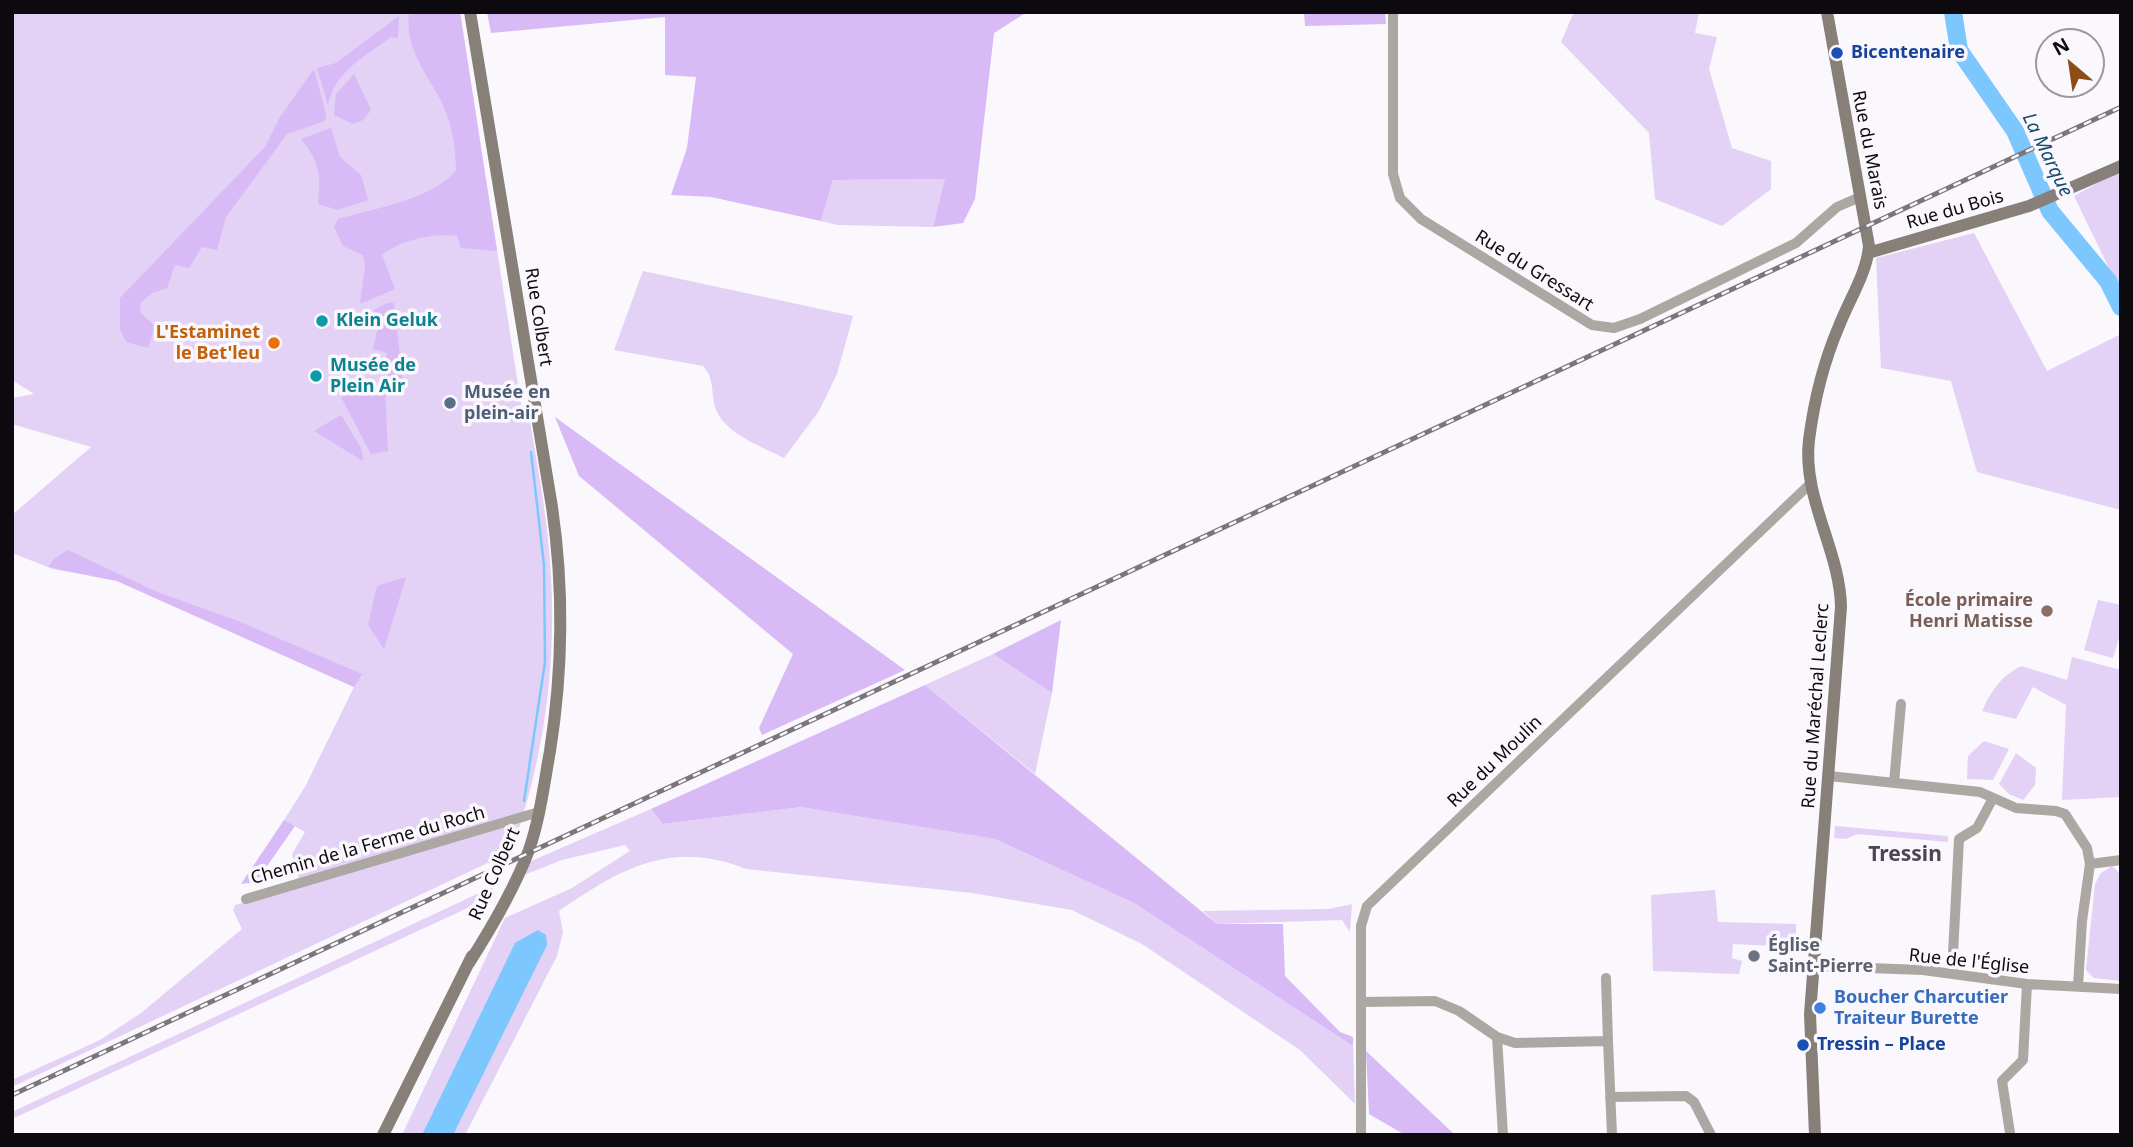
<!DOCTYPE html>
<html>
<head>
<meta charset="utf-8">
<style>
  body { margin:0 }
  #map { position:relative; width:2133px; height:1147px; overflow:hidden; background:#faf7fd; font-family:"Noto Sans",sans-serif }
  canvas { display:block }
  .frame { position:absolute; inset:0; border:14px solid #0d0a0f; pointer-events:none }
  .north { position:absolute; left:2035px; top:28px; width:70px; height:70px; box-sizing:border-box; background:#faf7fd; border:2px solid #9b989e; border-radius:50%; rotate:331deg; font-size:19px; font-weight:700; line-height:28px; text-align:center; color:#0d0a0f }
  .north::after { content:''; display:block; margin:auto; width:24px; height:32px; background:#8d4d16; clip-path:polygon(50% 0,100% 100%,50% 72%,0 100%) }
</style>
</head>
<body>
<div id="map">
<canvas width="2133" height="1147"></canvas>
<div class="frame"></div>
<div class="north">N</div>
</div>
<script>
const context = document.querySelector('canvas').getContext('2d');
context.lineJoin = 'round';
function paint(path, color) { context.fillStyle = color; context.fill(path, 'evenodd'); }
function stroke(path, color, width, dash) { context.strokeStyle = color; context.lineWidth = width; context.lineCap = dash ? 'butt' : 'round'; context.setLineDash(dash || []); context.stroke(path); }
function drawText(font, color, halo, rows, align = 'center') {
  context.font = font + ' "Noto Sans",sans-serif'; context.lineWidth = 7; context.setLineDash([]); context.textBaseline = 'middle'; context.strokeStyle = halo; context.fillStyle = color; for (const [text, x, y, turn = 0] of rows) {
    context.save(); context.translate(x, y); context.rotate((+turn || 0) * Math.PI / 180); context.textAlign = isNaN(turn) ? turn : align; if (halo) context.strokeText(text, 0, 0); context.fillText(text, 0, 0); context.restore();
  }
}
const green = new Path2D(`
  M12,12H460L522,410L529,415C537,464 547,514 550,563C558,661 544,760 511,852L12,1087V1080L100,1040L141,1013L242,929L233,910L235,905L301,886L292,854L305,832L284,820L305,787L354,687L117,581L53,569L12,553V515L91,447L12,424V398L34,394L12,380Z
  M1574,12H1699L1695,33L1717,37L1709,69L1732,148L1771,161V189L1722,226L1655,199L1649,133L1561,42Z
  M2121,170V293L2074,196Z
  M946,179L933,227L838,225L821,221L833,180Z
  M1974,233L2047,371L2121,334V510L1977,472L1951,381L1881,368L1876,258Z
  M643,271L853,316L837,374L819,411L784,458C763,447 728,435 717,412C710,396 716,380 703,366L614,350Z
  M2098,600L2121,605V632L2113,658L2084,650Z
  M993,654L1052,693L1035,774L925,685Z
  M2072,657L2121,670V797L2062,800L2066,705L2033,687L2016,719L1982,711C1991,691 2001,676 2021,666L2067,680Z
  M1984,741L2009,749L1993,780L1967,779L1968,756Z
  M2016,753L2036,768L2035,785L2023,800L2009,794L1999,784Z
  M801,807L995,839L1134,903L1353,1046L1355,1104L1300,1050L1142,944L1072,910L972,893L746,869C671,839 620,869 559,911L563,932L557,956L465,1135H402L505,918L572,888L630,851L625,845L562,860L524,875L529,862L651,809L663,824Z
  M1835,826L1948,836V842L1857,834L1846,839L1834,838Z
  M2112,866L2121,874V981L2094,978L2086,970L2095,884L2101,873Z
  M494,886L487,899L12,1119V1112Z
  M1715,890L1718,922L1796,924V949L1779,948L1776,953L1770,954L1771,946L1733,944L1732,958L1742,961L1739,974L1653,971L1651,895Z
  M1352,904L1350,932L1342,920L1217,924L1203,911L1329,909Z`);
const forest = new Path2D(`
  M409,12H460L497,251L461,248L457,236C434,233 400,240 382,255L395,289L360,304L365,266L363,255L343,246L334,227L338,219C372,209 435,199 456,170C456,146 451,118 439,97C423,68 405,47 409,12Z
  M487,12H1027L994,33L975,199L963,223L933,227L945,179L833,180L821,221L711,197L671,195L687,148L696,77L665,75V17L491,33Z
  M1304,12H1385L1386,24L1305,26Z
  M399,16L398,38L391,37C364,57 335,71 328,105L317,68L336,63Z
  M314,69L326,114L325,121L287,134L226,217L217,250L202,247L189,268L175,265L167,288L152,293L141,302L140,312L155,326L148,348L126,342L120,329V298L265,147L280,117Z
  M354,74L371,110L363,120L353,124L334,115L336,94Z
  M331,128L340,157L361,175L368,200L338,210L318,204C321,173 320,163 301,139Z
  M387,303H394L403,382L382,376L387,353L373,349L379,323L374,310Z
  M366,384L385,389L388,451L371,454L341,397Z
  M341,415L361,448L363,461L314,431Z
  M555,417L862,639L905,670L762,735L759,728L793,654L579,476Z
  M68,550L157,592L238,621L362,674L354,687L117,581L48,567L54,559Z
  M406,577L384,649L368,625L377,586Z
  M1061,620L1052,693L993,654Z
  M925,685L1217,924H1283L1285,976L1340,1032L1353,1037V1046L1134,903L995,839L801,807L663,824L651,809Z
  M284,820L295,826L256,882L241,884Z
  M1366,1051L1455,1135H1405L1369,1114Z`);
const water = new Path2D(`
  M538,930L546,935L547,945L453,1135H422L515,943Z`);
const stream = new Path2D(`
  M524,801L545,662L544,565L531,452`);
const river = new Path2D(`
  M1953,12L1959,50L2015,131L2050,211L2108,281L2121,307`);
const street = new Path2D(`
  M1393,12V174L1400,198L1421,219L1592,325L1614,328L1640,319L1796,243L1837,207L1860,197
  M1829,776L1980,792L2016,808L2056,811L2065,814L2087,848L2090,864L2082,921L2078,986
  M1894,783L1901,704
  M2090,864L2121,860
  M246,899L539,812
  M1814,966L1923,970L2027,984L2121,989
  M1952,973L1959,839L1977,828L1992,800
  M1606,978L1608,1041
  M1361,1002L1435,1001L1459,1011L1497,1037L1515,1043L1608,1041L1612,1135
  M1497,1037L1503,1135
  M1610,1097L1686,1096L1694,1102L1711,1135
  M2010,1133L2002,1081L2023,1060L2027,984
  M1361,1135V926L1367,906L1811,483`);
const secondary = new Path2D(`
  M1868,253L2029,206L2121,166
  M469,963C492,927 514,890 529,850C540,818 544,784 550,751C563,669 564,589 552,507L470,12
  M383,1135L472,956
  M1815,1135L1810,1014L1841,607C1840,550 1802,498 1809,440C1814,401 1824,361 1839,326C1849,300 1867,273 1869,246L1827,12`);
const rail = new Path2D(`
  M12,1095L2121,107`);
const markers = [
  [1837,53,7,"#1a4fb4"],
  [322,321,7,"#0f9aa8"],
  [274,343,7,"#e8710a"],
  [316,376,7,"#0f9aa8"],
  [450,403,7,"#5c6f8a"],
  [2047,611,7,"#8d6e63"],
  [1754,956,7,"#6b7280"],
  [1820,1008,7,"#3f7fe0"],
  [1803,1045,7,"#1a4fb4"]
];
const transitNames = [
  ["Bicentenaire",1851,53],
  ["Tressin – Place",1817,1045]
];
const streetNames = [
  ["Rue du Marais",1869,150,79],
  ["Rue du Bois",1955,210,-16],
  ["Rue du Gressart",1534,271,32],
  ["Rue Colbert",538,317,81],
  ["Rue du Maréchal Leclerc",1816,706,-86],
  ["Rue du Moulin",1495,762,-44],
  ["Chemin de la Ferme du Roch",368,846,-16],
  ["Rue Colbert",495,874,-66],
  ["Rue de l'Église",1969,962,6]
];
const cultureNames = [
  ["Klein Geluk",336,321],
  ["Musée de",330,366],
  ["Plein Air",330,387]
];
const foodNames = [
  ["L'Estaminet",260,333],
  ["le Bet'leu",260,354]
];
const serviceNames = [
  ["Musée en",464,393],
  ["plein-air",464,414]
];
const educationNames = [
  ["École primaire",2033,601],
  ["Henri Matisse",2033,622]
];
const worshipNames = [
  ["Église",1768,946],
  ["Saint-Pierre",1768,967]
];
const shopNames = [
  ["Boucher Charcutier",1834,998],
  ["Traiteur Burette",1834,1019]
];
const waterNames = [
  ["La Marque",2047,155,64]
];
const quarterNames = [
  ["Tressin",1905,855]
];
paint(green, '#e3d1f6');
paint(forest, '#d7baf6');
paint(water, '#7dc7ff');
stroke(stream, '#7dc7ff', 2.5);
stroke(river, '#7dc7ff', 18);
stroke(street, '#aca7a2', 10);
stroke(secondary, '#878078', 12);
stroke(rail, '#7a777c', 5);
stroke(rail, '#faf7fd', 2.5, [8]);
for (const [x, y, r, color] of markers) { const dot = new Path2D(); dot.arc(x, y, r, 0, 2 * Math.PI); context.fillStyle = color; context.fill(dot); stroke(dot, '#faf7fd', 2.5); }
drawText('bold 18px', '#164399', '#faf7fd', transitNames, 'left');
drawText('18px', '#0d0a0f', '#faf7fd', streetNames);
drawText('bold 18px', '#0d838f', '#faf7fd', cultureNames, 'left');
drawText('bold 18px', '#c56008', '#faf7fd', foodNames, 'right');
drawText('bold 18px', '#4e5e75', '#faf7fd', serviceNames, 'left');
drawText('bold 18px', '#785e54', '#faf7fd', educationNames, 'right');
drawText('bold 18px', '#5b616d', '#faf7fd', worshipNames, 'left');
drawText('bold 18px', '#366cbe', '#faf7fd', shopNames, 'left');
drawText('italic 19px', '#134b6f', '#faf7fd', waterNames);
drawText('bold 21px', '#4c4652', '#faf7fd', quarterNames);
</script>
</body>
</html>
